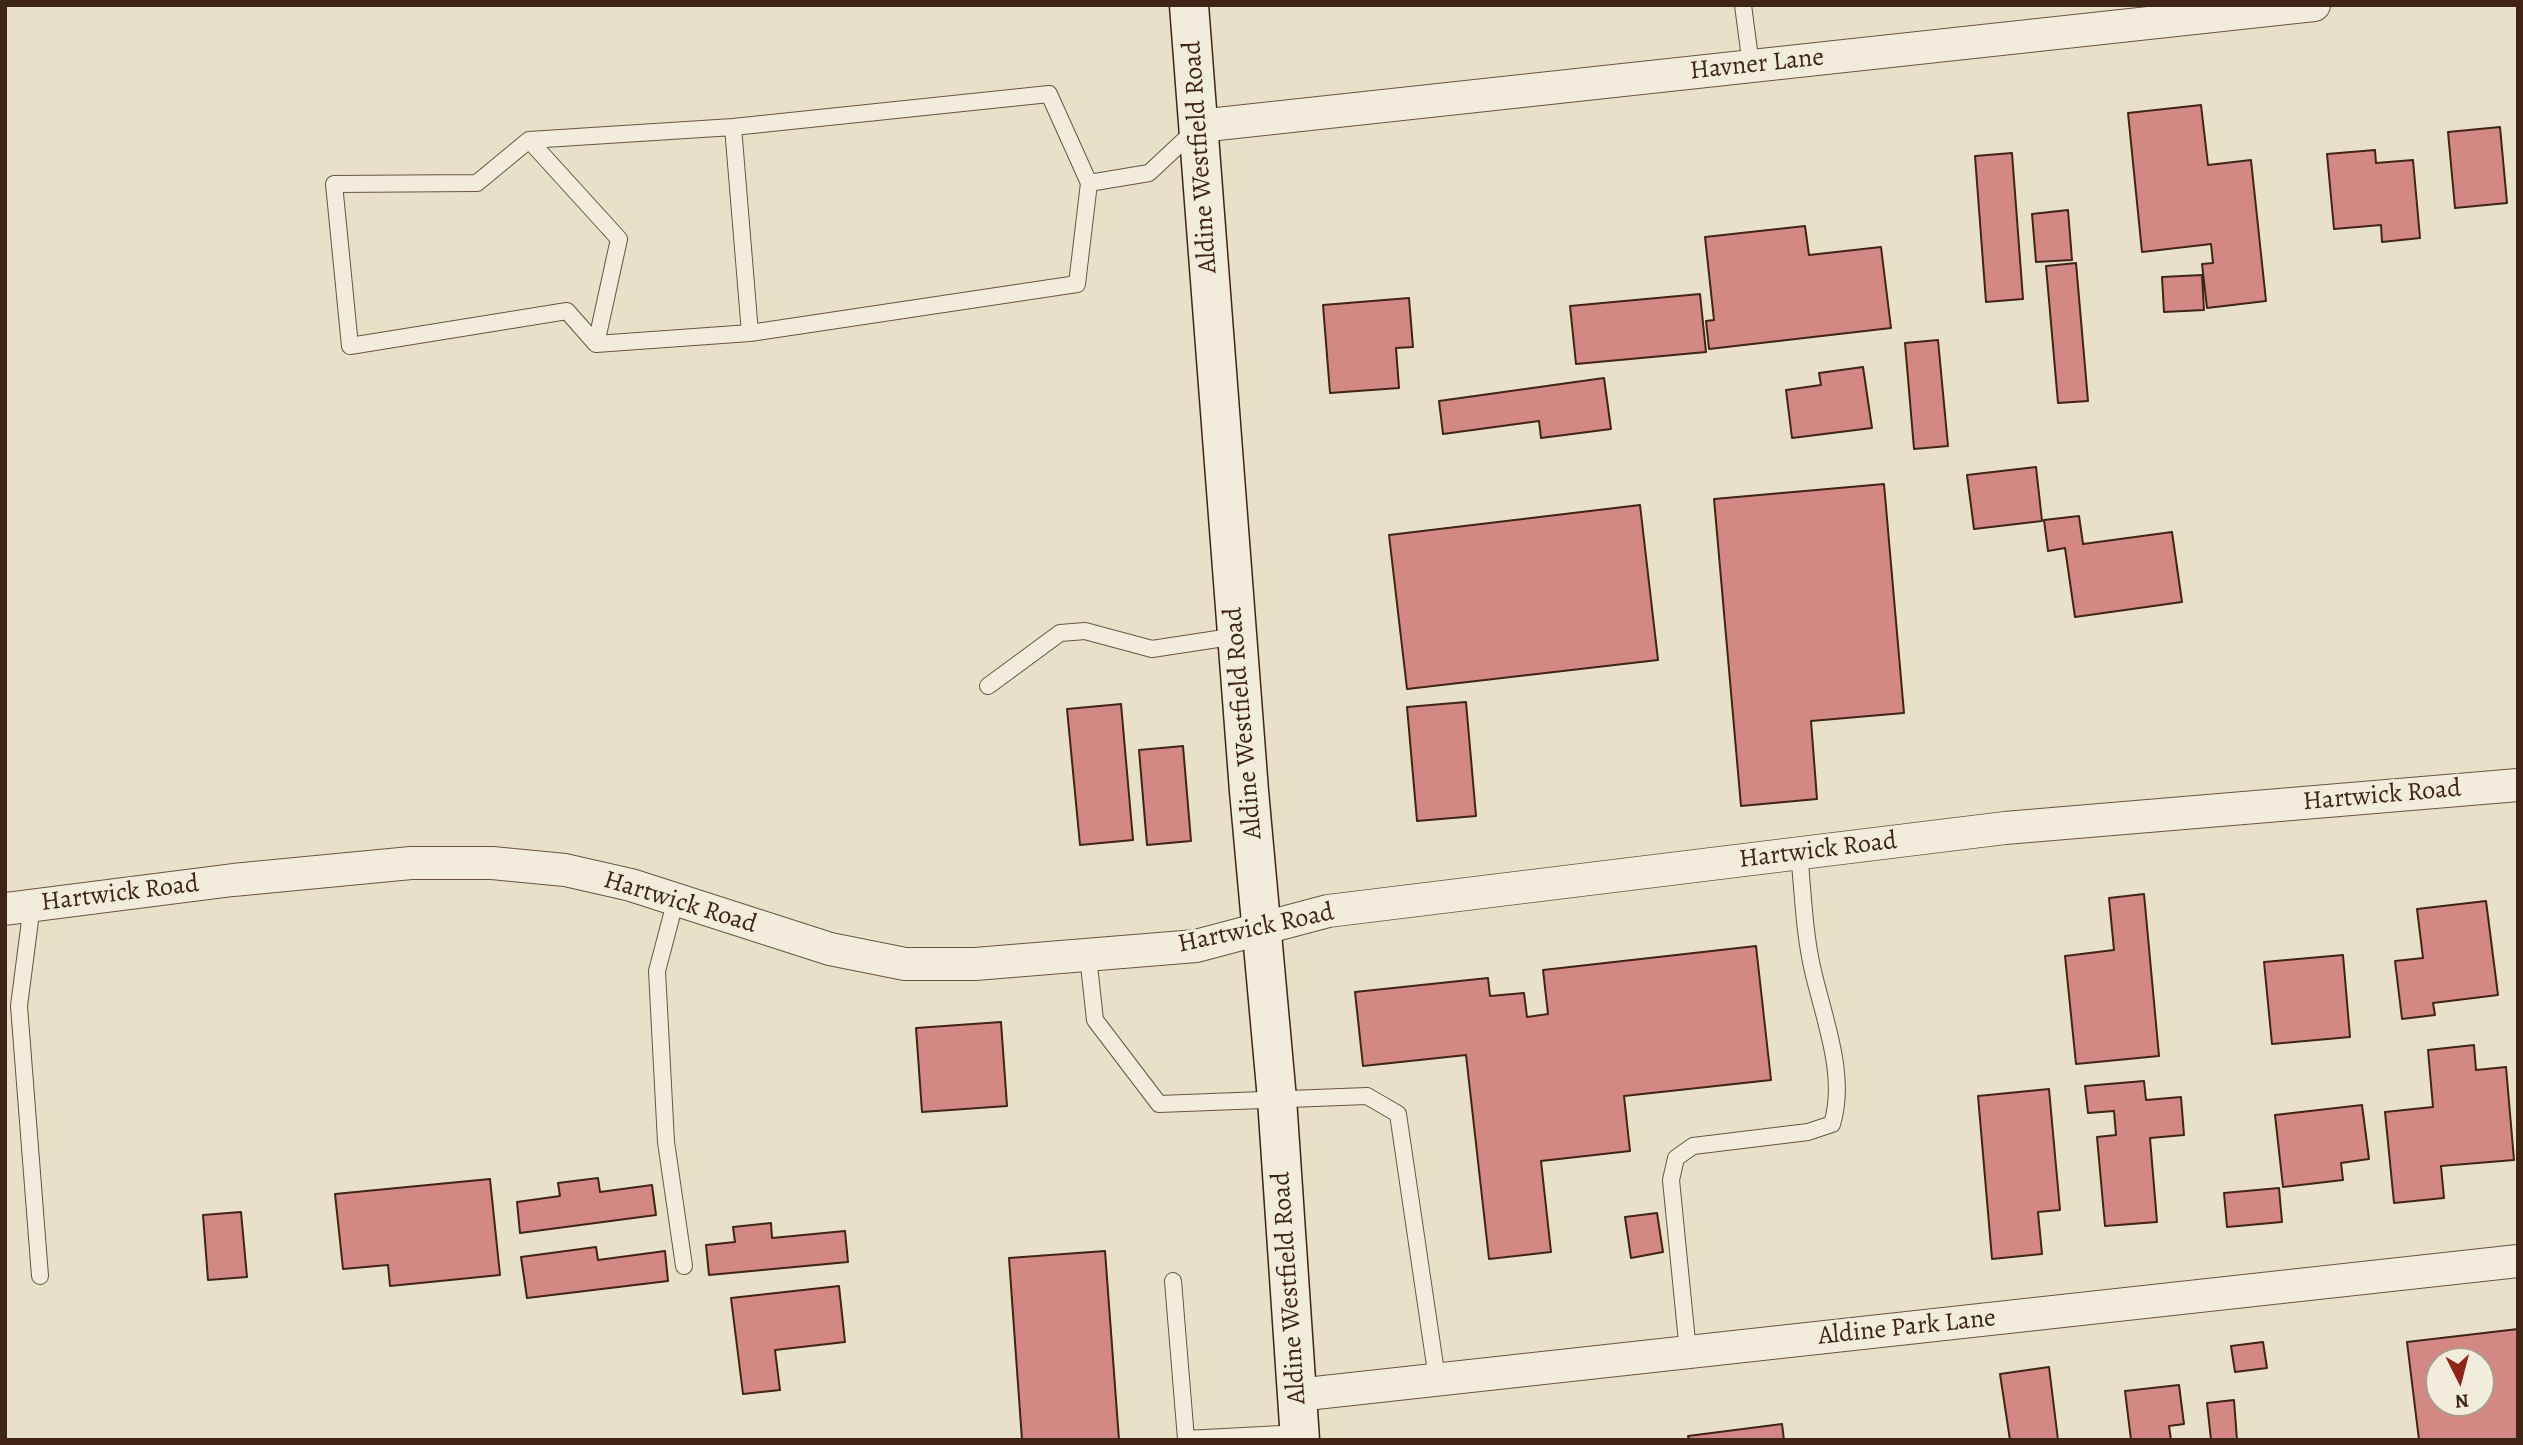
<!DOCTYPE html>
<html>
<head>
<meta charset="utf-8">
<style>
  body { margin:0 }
  #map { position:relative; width:2523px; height:1445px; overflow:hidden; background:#e9e1c7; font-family:Alegreya,serif }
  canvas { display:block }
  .frame { position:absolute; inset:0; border:7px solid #402415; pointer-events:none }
  .north { position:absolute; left:2425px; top:1347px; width:70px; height:70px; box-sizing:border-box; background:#f1ecdb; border:2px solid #aa9c8c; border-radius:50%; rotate:174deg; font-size:19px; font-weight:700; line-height:28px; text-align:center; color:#402415 }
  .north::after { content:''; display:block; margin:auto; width:24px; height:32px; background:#8f2418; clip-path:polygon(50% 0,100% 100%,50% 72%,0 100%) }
</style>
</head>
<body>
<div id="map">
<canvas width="2523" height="1445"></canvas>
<div class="frame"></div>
<div class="north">N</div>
</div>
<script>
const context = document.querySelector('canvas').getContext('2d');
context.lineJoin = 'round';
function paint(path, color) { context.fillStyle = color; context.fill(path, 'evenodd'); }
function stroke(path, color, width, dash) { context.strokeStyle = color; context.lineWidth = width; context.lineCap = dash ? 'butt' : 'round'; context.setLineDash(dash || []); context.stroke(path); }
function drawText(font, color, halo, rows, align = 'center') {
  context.font = font + ' Alegreya,serif'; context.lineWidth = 6; context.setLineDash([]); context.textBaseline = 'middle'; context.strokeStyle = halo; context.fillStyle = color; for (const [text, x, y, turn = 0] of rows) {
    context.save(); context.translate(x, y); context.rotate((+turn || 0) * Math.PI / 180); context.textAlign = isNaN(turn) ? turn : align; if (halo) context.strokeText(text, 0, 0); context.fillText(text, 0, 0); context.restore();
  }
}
const building = new Path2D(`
  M2201,105L2208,165L2251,160L2266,301L2207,308L2202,264L2213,263L2211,244L2142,252L2128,113Z
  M2500,127L2507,203L2455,208L2448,132Z
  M2375,150L2376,163L2413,160L2420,238L2382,242L2381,225L2334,229L2327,154Z
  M2012,153L2023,299L1986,302L1975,156Z
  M2068,210L2072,260L2036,262L2032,214Z
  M1805,226L1809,255L1881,247L1891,328L1709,349L1706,321L1714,320L1705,237Z
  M2076,263L2088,401L2058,403L2046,266Z
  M2202,275L2204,310L2164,312L2162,277Z
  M1700,294L1706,352L1576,364L1570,306Z
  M1409,298L1413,347L1396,348L1399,388L1330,393L1323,305Z
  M1938,340L1948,446L1914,449L1905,343Z
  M1863,367L1872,428L1792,438L1786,390L1821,385L1819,373Z
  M1604,378L1611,429L1541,438L1539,421L1443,434L1439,401Z
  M2036,467L2042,521L1974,529L1967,475Z
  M1884,484L1904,713L1811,721L1817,799L1741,806L1714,499Z
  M1640,505L1658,660L1407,689L1389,535Z
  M2079,516L2083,544L2172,532L2182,602L2075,617L2065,548L2048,551L2044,520Z
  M1466,702L1476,816L1417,821L1407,707Z
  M1121,704L1133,840L1080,845L1067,709Z
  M1183,746L1191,841L1147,845L1139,750Z
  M2144,894L2159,1056L2076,1064L2065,956L2114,950L2109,898Z
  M2486,901L2498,995L2433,1003L2435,1015L2402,1019L2395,961L2423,958L2417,909Z
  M1756,946L1771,1080L1624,1096L1630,1151L1541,1161L1551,1252L1489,1259L1466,1055L1363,1066L1355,992L1488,978L1490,996L1524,993L1527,1017L1548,1014L1543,970Z
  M2343,955L2350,1037L2272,1044L2264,962Z
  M1001,1022L1007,1106L922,1112L916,1028Z
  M2474,1045L2476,1070L2506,1067L2514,1160L2441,1166L2444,1198L2394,1203L2385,1112L2433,1107L2428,1050Z
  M2144,1081L2146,1100L2181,1097L2184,1135L2150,1138L2157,1222L2105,1226L2097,1137L2116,1135L2114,1111L2088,1113L2085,1086Z
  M2049,1089L2060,1210L2038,1212L2042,1254L1992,1259L1978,1096Z
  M2362,1105L2369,1159L2341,1163L2343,1180L2283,1187L2275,1115Z
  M598,1178L600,1192L652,1185L656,1215L520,1233L517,1202L560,1196L558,1183Z
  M490,1179L500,1275L390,1286L388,1265L343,1269L335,1194Z
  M2279,1188L2282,1222L2227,1227L2224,1193Z
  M241,1212L247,1277L208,1280L203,1215Z
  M1657,1213L1663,1252L1631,1258L1625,1217Z
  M771,1223L772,1238L845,1231L848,1262L709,1275L706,1245L735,1242L733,1227Z
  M596,1247L598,1260L665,1251L668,1281L527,1298L521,1257Z
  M1105,1251L1119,1440H1022L1009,1258Z
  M839,1286L845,1342L775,1350L780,1390L743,1394L731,1298Z
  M2518,1329V1440H2419L2407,1342ZM2439,1361H2481V1403H2439Z
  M2263,1342L2267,1368L2235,1372L2231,1346Z
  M2049,1367L2058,1440H2010L2000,1374Z
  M2179,1385L2184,1424L2169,1426L2171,1440H2131L2125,1391Z
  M2234,1400L2237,1440H2211L2207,1403Z
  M1782,1424L1784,1440H1689L1688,1436Z`);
const service = new Path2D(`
  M1743,5L1751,66
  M1049,94L1089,183L1077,284L750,333L596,344L567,311L350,346L334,184L477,183L529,140L733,127Z
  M733,127L750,333
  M529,140L619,239L596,344
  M1089,183L1149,173L1195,130
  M988,686L1060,633L1085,631L1152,649L1237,636
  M676,899L657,971L666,1142L684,1266
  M32,905L19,1006L40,1276
  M1088,956L1095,1020L1159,1104L1367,1096L1398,1114L1437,1379
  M1173,1281L1186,1439L1300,1433
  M1688,1352L1671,1180L1676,1158L1693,1146L1808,1132L1832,1124C1847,1076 1824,1019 1813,971C1804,933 1803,892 1799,853`);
const minor = new Path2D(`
  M1199,126L2314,5
  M5,909L233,880L411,863H492L565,870L631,885L830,949L905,964H975L1196,946L1328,911L2005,828L2518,785
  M1297,1395L2518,1261`);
const secondary = new Path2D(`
  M1189,5L1249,791L1277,1099L1300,1440`);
const streetNames = [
  ["Havner Lane",1757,65,-6],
  ["Aldine Westfield Road",1201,157,-94],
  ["Aldine Westfield Road",1244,723,-95],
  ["Hartwick Road",2382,796,-5],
  ["Hartwick Road",1818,851,-7],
  ["Hartwick Road",120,894,-7],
  ["Hartwick Road",680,903,17],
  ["Hartwick Road",1256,929,-12],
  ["Aldine Westfield Road",1290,1288,-94],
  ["Aldine Park Lane",1907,1328,-6]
];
paint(building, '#d48883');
stroke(building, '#402415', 2);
stroke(service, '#6a5342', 18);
stroke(minor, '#6a5342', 34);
stroke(secondary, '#402415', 41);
stroke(service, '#f1ecdb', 16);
stroke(minor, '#f1ecdb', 32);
stroke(secondary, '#f1ecdb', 38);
drawText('26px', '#402415', '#f1ecdb', streetNames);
</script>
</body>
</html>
